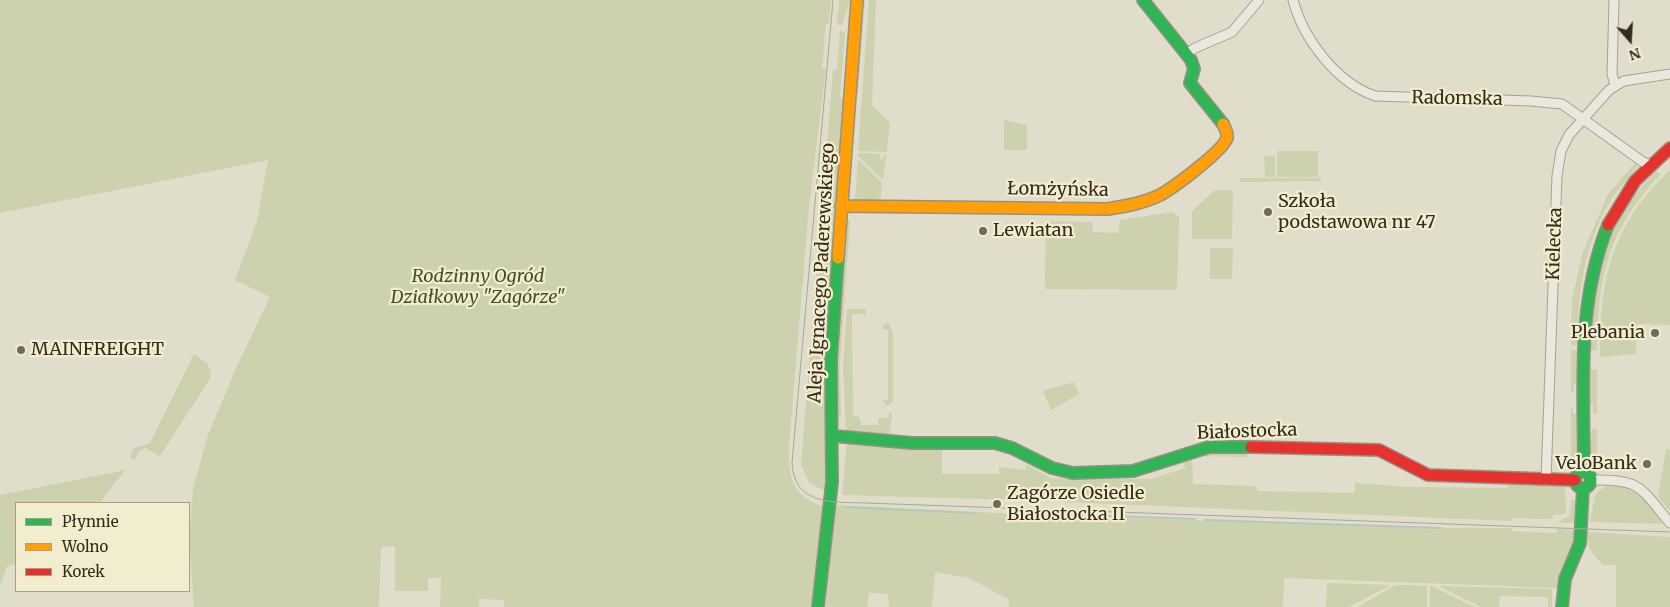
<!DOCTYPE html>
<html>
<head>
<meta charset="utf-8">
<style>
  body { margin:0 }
  #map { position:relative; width:1670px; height:607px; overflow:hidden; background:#e1ddcb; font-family:Merriweather,serif }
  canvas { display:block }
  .legend { position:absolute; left:15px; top:502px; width:175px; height:90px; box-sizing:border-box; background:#f3edd0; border:1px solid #a79f88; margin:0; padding:6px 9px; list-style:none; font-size:15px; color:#342b1d }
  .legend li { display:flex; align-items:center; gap:10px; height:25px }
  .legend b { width:25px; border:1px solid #a79f88 }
  .north { position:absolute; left:1605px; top:15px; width:50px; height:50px; -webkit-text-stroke:4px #f3edd0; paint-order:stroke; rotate:161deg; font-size:14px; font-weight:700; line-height:20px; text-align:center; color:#342b1d }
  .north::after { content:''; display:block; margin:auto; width:18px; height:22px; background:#342b1d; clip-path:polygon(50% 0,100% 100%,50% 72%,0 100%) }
</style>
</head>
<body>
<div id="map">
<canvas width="1670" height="607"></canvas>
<ul class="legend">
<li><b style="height:6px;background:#30b455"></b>Płynnie</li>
<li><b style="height:6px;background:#ff9f0a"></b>Wolno</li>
<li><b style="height:6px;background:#e5322d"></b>Korek</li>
</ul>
<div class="north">N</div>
</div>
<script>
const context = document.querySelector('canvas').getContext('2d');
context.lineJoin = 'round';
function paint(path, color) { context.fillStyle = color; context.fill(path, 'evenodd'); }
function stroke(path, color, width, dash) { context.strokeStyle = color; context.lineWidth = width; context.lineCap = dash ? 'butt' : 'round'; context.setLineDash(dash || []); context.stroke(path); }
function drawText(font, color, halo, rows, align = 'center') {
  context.font = font + ' Merriweather,serif'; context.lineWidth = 4.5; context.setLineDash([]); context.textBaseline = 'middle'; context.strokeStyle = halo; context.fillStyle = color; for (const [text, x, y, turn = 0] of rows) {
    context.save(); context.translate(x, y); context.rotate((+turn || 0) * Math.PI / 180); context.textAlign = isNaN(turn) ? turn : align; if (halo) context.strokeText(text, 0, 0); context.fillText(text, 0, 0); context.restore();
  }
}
const green = new Path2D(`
  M0,0H831L829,24H826L822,68L826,69L809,207L789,446C788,477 792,498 826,507L811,607H504V600L479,599V607H440L441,578H428V591H395V546L381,547L379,607H194L189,537L193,489L208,435L236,368L270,297L235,280L257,221L268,160L0,213Z
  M839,0H850L842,25H837Z
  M860,0H865L858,94H855Z
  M869,0H876L872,105L890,123L887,152L858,151Z
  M840,31L845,32L840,97L844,98L836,230L828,492L809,483L801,464L833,70L837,69Z
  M1004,120L1027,125V150H1004Z
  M1277,151H1318V177H1277Z
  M858,153L880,154V159H883L884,154L886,155L883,180L858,156Z
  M1264,156H1275V177H1265Z
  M858,159L882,183L881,196L878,201L855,200Z
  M1637,161V167C1630,178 1620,187 1613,197C1584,242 1578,294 1577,345H1571L1572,299L1583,252L1608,194Z
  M1670,170V325L1637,324L1636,354L1600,357C1600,279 1611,226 1670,170Z
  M1656,171L1661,174C1609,228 1597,277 1597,350L1591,351C1592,276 1603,226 1656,171Z
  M1240,178H1321V181L1240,182Z
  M1215,190H1233L1232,239H1192V211Z
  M1172,212L1179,217L1177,290L1045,289L1046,221L1092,222L1093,232L1118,233L1120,220Z
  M844,220L850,221L840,364L841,418H836L834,370Z
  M1210,248H1233L1232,279H1210Z
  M847,309H866L865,317L862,314H852L853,416L859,417L861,425H878V418H889V412L892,414L890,432L886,436L846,434L843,367Z
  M888,323L893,332V401L887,406L882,400H888V330L882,328L883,325Z
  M1571,350H1577L1576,383H1574V392H1571Z
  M194,354L207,363L211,372L210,379L160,456L145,448L139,451L135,460L130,458L134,448L150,443Z
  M1593,369H1597V414H1593V405H1590L1591,371Z
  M1074,382L1079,394L1051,410L1043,391Z
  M1571,407H1573V414H1576L1579,457H1571Z
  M1592,429H1597V456L1590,458Z
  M847,442L942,446V474H999V467L1025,470L1026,464L1051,478L1067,479H1151L1185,468L1182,458L1195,452L1243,450L1247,453L1248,457L1192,456L1193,484L1257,486V491L1355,493V483L1411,487L1507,488L1508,481L1565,483L1566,511L1565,514L1553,515V519L1513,518L1512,521L1018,500L842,495Z
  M1666,449L1670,450V511L1658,497Z
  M125,470L100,503H16V564L7,566L0,587V495Z
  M1609,483C1638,483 1650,504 1667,524L1590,522L1595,495Z
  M1571,500H1576L1575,523H1557L1570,515Z
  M835,505L1060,516L1443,528H1512V531L1552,533H1557V529L1576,530L1575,550L1560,572L1559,588L1284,578L1283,607H1009L1008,599L969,578L935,572L932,607H889L888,594L869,593L867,607H826Z
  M1587,532L1670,537V607H1616V565H1603C1592,554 1587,548 1587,532Z
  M1327,583L1391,585L1349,607H1326Z
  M1395,585L1427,586V607H1358Z
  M1430,586H1432L1474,607H1430Z
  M1439,586L1552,589V607H1548V597L1500,596L1499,607H1481Z`);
const stream = new Path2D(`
  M846,507L974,513
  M1024,513L1195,519
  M1205,520L1441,528`);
const street = new Path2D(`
  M1293,0C1303,39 1337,83 1375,96L1531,101L1562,104L1643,162L1651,165
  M1614,0L1612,74L1615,85
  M1186,54L1195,48L1232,32L1259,0
  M1546,480L1557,176L1561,151L1569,135L1609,90L1624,81L1670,74
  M1592,480C1641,479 1640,487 1670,523`);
const fast = new Path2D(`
  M1143,0L1191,60L1194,69L1190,83L1223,124
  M834,436L912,443H995L1012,448L1052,468L1073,473L1133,471L1209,447H1251
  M1584,471C1584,386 1576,305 1608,225
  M1575 480a8 8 0 1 1 16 0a8 8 0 1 1-16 0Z
  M818,607L832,482L831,360L838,258
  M1562,607L1565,579L1580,543L1583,488`);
const slow = new Path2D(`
  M841,206L1108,209C1126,206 1144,203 1160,195C1173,188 1223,151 1227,138C1228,133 1225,128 1223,124
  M838,258L857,0`);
const jam = new Path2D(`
  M1608,225L1635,181L1670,148
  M1251,447L1379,450L1428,475L1575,480`);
const tram = new Path2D(`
  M833,0L792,463C794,506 834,502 866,503L1670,532`);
const markers = [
  [1268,212,5,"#71695a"],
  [983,231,5,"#71695a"],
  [1655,333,5,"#71695a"],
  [21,350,5,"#71695a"],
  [1647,464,5,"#71695a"],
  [997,504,5,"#71695a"]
];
const streetNames = [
  ["Radomska",1457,99,1],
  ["Łomżyńska",1058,190,1],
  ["Kielecka",1555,244,-88],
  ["Aleja Ignacego Paderewskiego",822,273,-87],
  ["Białostocka",1247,432,-2]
];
const poiNames = [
  ["Szkoła",1278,202],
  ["podstawowa nr 47",1278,223],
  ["Lewiatan",993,231],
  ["Plebania",1645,333,"right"],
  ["MAINFREIGHT",31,350],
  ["VeloBank",1637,464,"right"],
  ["Zagórze Osiedle",1007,494],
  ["Białostocka II",1007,515]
];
const parkNames = [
  ["Rodzinny Ogród",478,277],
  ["Działkowy \"Zagórze\"",478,298]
];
paint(green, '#cdd1ae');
stroke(stream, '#b6c7be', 2);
stroke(street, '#a6a194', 11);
stroke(fast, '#969184', 14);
stroke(slow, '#969184', 14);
stroke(jam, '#969184', 14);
stroke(street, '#eae7dc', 9);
stroke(fast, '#30b455', 11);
stroke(slow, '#ff9f0a', 11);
stroke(jam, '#e5322d', 11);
stroke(tram, '#a9a69c', 1);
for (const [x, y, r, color] of markers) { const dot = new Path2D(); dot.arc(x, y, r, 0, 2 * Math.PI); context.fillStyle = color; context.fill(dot); stroke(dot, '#f3edd0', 2); }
drawText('18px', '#342b1d', '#f3edd0', streetNames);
drawText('18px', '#342b1d', '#f3edd0', poiNames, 'left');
drawText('italic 18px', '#404f25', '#f3edd0', parkNames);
</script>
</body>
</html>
